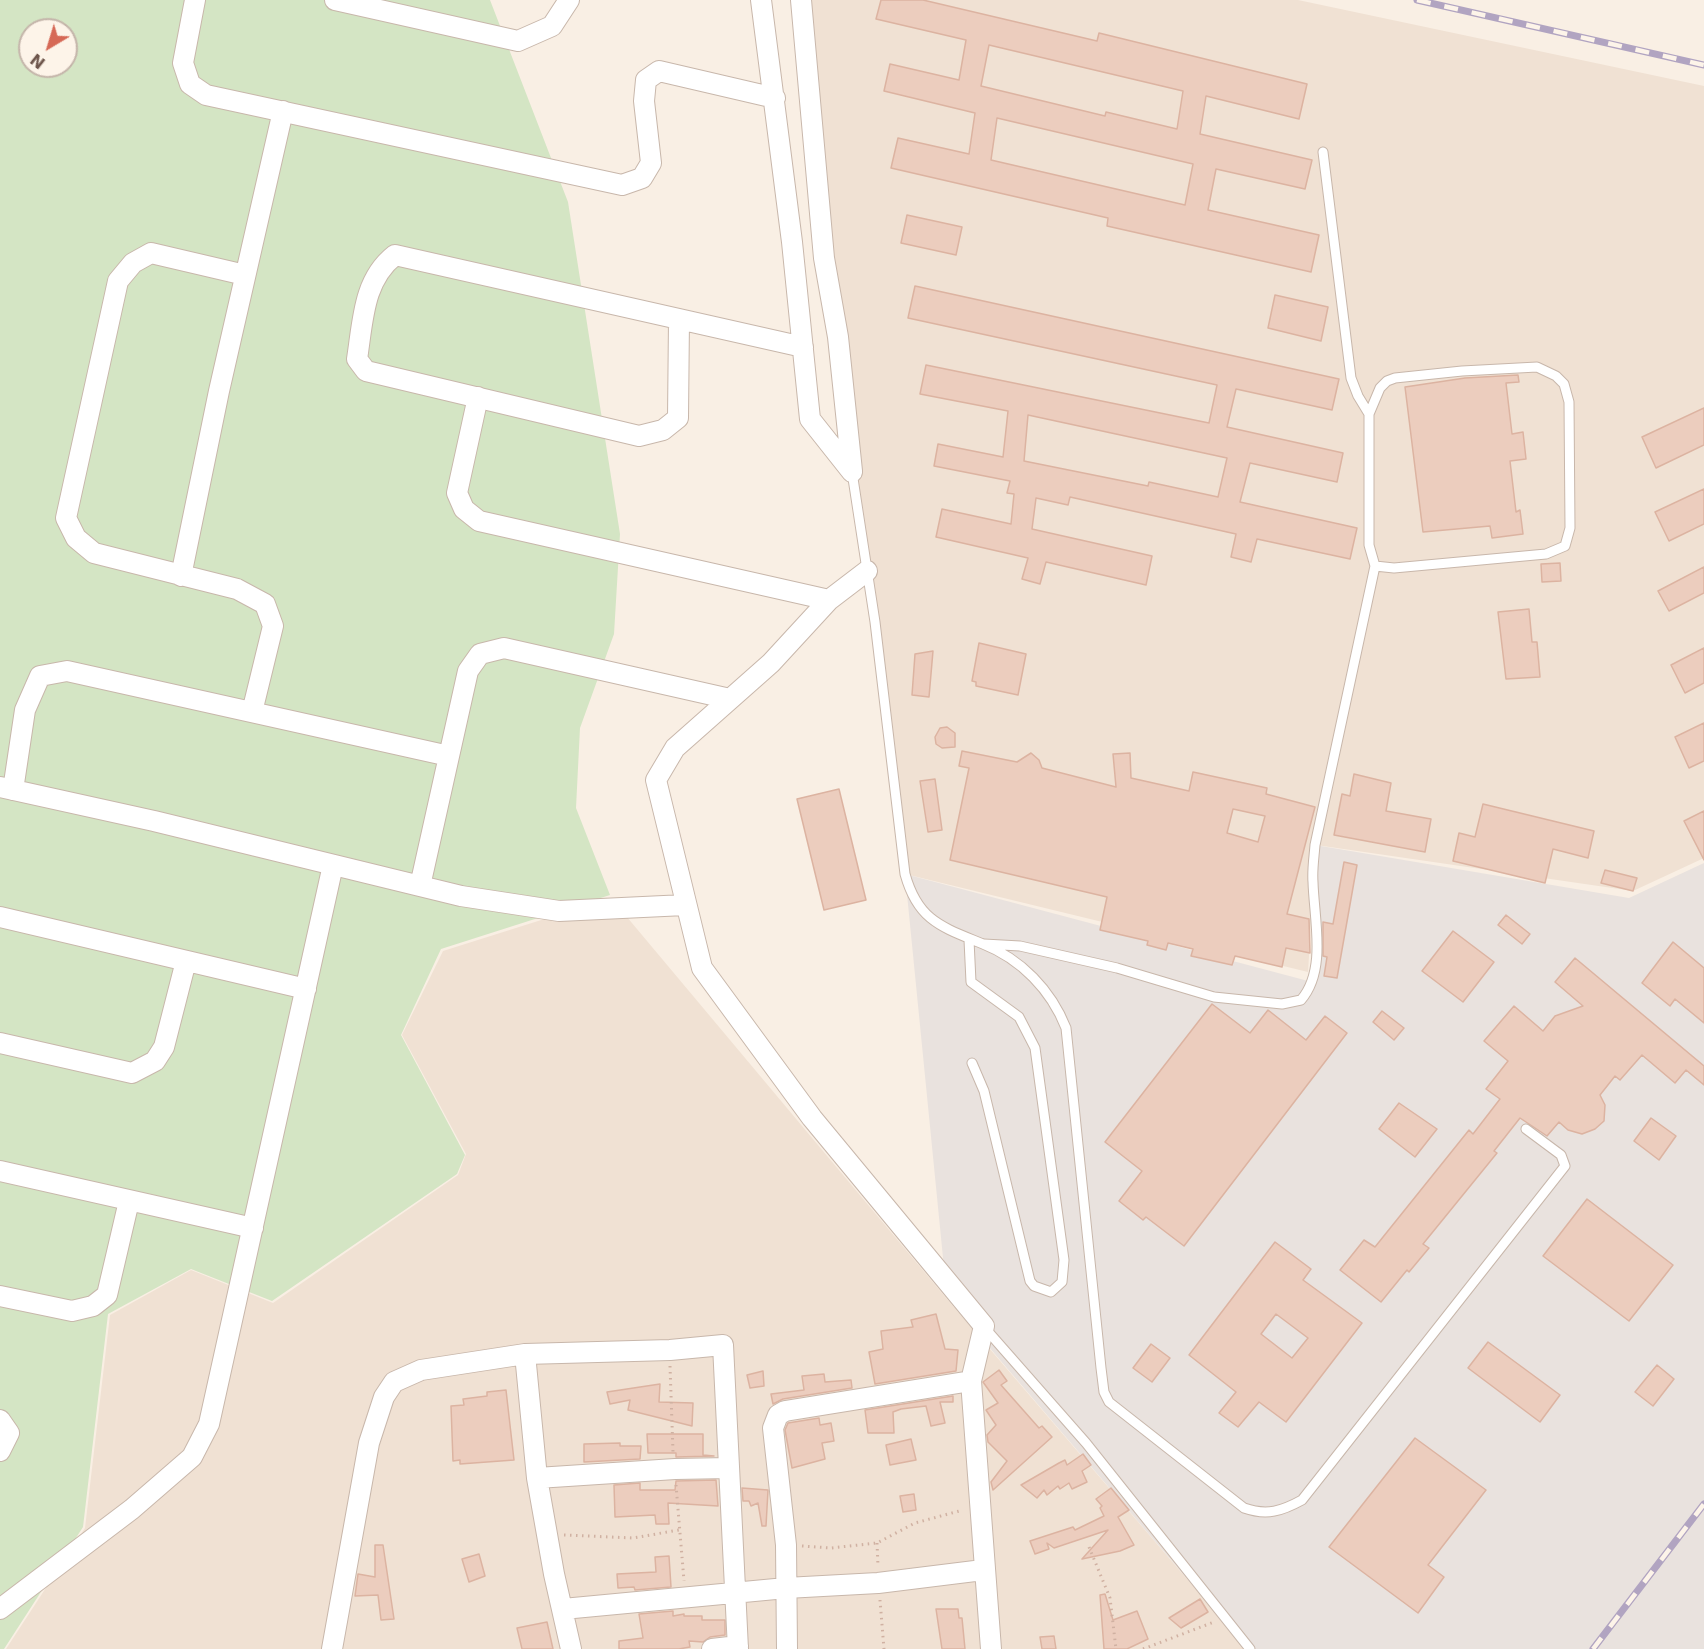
<!DOCTYPE html>
<html>
<head>
<meta charset="utf-8">
<style>
  body { margin:0 }
  #map { position:relative; width:1704px; height:1649px; overflow:hidden; background:#f9efe4; font-family:"DejaVu Sans",sans-serif }
  canvas { display:block }
  .north { position:absolute; left:18px; top:18px; width:60px; height:60px; box-sizing:border-box; background:#fdf4e9; border:2px solid #c4b5aa; border-radius:50%; rotate:218deg; font-size:16px; font-weight:700; line-height:24px; text-align:center; color:#6e564c }
  .north::after { content:''; display:block; margin:auto; width:21px; height:27px; background:#d66956; clip-path:polygon(50% 0,100% 100%,50% 72%,0 100%) }
</style>
</head>
<body>
<div id="map">
<canvas width="1704" height="1649"></canvas>
<div class="north">N</div>
</div>
<script>
const context = document.querySelector('canvas').getContext('2d');
context.lineJoin = 'round';
function paint(path, color) { context.fillStyle = color; context.fill(path, 'evenodd'); }
function stroke(path, color, width, dash) { context.strokeStyle = color; context.lineWidth = width; context.lineCap = dash ? 'butt' : 'round'; context.setLineDash(dash || []); context.stroke(path); }
const residential = new Path2D(`
  M804,0H1298L1704,86V858L1633,891L1316,845L1308,972L905,874L803,36Z
  M611,898L947,1299L1247,1649H6L85,1528L110,1315L191,1270L273,1303L458,1175L466,1154L402,1035L443,951Z`);
const industrial = new Path2D(`
  M1315,845L1629,898L1704,863V1649H1247L947,1298L905,874L1312,982Z`);
const green = new Path2D(`
  M0,0H490L568,202L620,534L614,634L580,728L576,808L610,895L441,949L401,1035L465,1155L457,1174L272,1301L191,1269L108,1314L83,1527L4,1649H0ZM30,30H66V66H30Z`);
const building = new Path2D(`
  M881,0H923L1097,41L1099,33L1307,84L1299,119L1206,96L1200,134L1312,160L1305,189L1216,169L1208,210L1319,235L1311,272L1107,226L1108,218L891,168L898,138L969,154L975,113L884,91L890,64L959,80L966,40L876,19ZM989,45L1183,91L1177,129L1106,112L1105,116L981,86ZM997,118L1193,164L1185,205L991,160Z
  M907,215L962,227L956,255L901,243Z
  M915,286L1339,379L1332,410L1236,389L1227,427L1343,453L1337,482L1250,463L1240,502L1357,528L1350,559L1257,539L1251,562L1231,557L1236,534L1070,497L1068,505L1036,498L1032,529L1152,556L1146,585L1046,562L1040,584L1022,579L1028,558L936,537L942,509L1011,524L1014,494L1007,493L1010,481L934,466L938,444L1003,457L1008,411L920,394L926,365L1209,423L1217,385L908,318ZM1028,415L1227,458L1218,497L1149,482L1148,486L1024,461Z
  M1275,295L1328,307L1321,341L1268,328Z
  M1518,375L1519,382L1506,383L1512,434L1523,432L1526,459L1510,461L1516,512L1520,510L1523,534L1492,538L1490,526L1423,532L1405,387L1465,378Z
  M1704,408V445L1656,468L1642,437Z
  M1704,489V524L1669,541L1655,512Z
  M1560,563L1561,581L1542,582L1541,564Z
  M1704,567V593L1669,611L1658,591Z
  M1529,609L1532,642H1537L1540,677L1506,679L1498,612Z
  M979,643L1026,654L1018,695L976,686V682L972,681Z
  M1704,648V683L1685,693L1671,665Z
  M933,651L929,697L912,695L915,654Z
  M1704,723V761L1689,768L1675,737Z
  M947,727L955,733V747L942,748L936,744L935,737L940,728Z
  M962,751L1017,762L1031,753L1039,760L1042,768L1116,787L1113,754L1130,753L1131,778L1189,791L1193,772L1267,788L1266,794L1315,807L1287,914L1309,919L1310,953L1286,948L1282,967L1235,956L1232,965L1191,956L1193,949L1168,943L1166,950L1147,945L1148,941L1100,930L1107,897L950,860L969,768L959,766ZM1233,809L1265,816L1258,842L1227,833Z
  M1354,774L1391,783L1386,811L1431,819L1425,852L1334,835L1342,794L1350,796Z
  M935,779L942,830L928,832L920,781Z
  M839,789L866,900L824,910L797,799Z
  M1483,804L1594,831L1588,858L1553,849L1545,883L1453,861L1459,833L1475,837Z
  M1704,811V860L1684,821Z
  M1344,862L1357,865L1337,978L1324,976L1327,957L1323,956V922L1333,924Z
  M1605,870L1637,878L1633,891L1601,883Z
  M1506,915L1530,934L1522,944L1498,925Z
  M1453,931L1494,962L1463,1002L1422,971Z
  M1673,942L1704,968V1023L1675,999L1670,1006L1642,983Z
  M1575,958L1704,1066V1085L1686,1070L1675,1083L1642,1055L1620,1080L1615,1076L1600,1095L1605,1105L1604,1121L1595,1129L1582,1134L1568,1130L1559,1122L1547,1136L1520,1118L1494,1151L1497,1153L1423,1244L1429,1248L1409,1272L1407,1270L1381,1302L1340,1270L1364,1240L1375,1247L1469,1130L1473,1134L1500,1099L1486,1089L1508,1061L1484,1041L1514,1006L1543,1031L1555,1016L1583,1006L1555,982Z
  M1212,1004L1250,1033L1268,1010L1306,1040L1325,1016L1347,1033L1184,1246L1146,1217L1143,1220L1119,1201L1142,1171L1105,1142Z
  M1382,1011L1404,1028L1394,1040L1373,1022Z
  M1399,1103L1437,1129L1415,1157L1379,1129Z
  M1651,1118L1676,1136L1659,1160L1634,1141Z
  M1587,1199L1673,1265L1629,1321L1543,1256Z
  M1275,1242L1311,1269L1303,1280L1362,1323L1286,1422L1259,1402L1238,1427L1219,1413L1236,1392L1189,1355ZM1276,1314L1308,1338L1292,1358L1261,1334Z
  M936,1314L945,1349L958,1350L956,1371L875,1384L869,1352L883,1349L881,1331L913,1327L911,1320Z
  M1488,1342L1560,1395L1540,1422L1468,1368Z
  M1151,1344L1170,1358L1152,1382L1133,1368Z
  M1657,1365L1674,1379L1653,1406L1635,1392Z
  M999,1370L1007,1381L1001,1385L1039,1428L1042,1426L1052,1437L993,1490L991,1482L1007,1461L988,1442L987,1435L996,1425L986,1410L998,1403L983,1382Z
  M763,1371L764,1386L750,1388L747,1375Z
  M824,1374L825,1382L851,1380L852,1388L783,1399L773,1404L771,1394L804,1390L802,1376Z
  M660,1384L659,1402L693,1403L692,1426L628,1410L630,1400L610,1404L607,1392Z
  M506,1390L514,1460L460,1464V1460L453,1461L451,1406L464,1405L463,1399L487,1396V1392Z
  M953,1396V1402H940L945,1423L931,1426L926,1406L901,1409L893,1412L894,1433H868L865,1410Z
  M819,1418L820,1425L831,1423L834,1441L822,1443L825,1459L792,1468L785,1430L788,1423Z
  M647,1434H703V1455L714,1456L676,1457V1453H648Z
  M1415,1438L1486,1490L1428,1565L1444,1577L1418,1613L1329,1547Z
  M911,1439L916,1460L890,1465L886,1445Z
  M620,1443V1446H641L640,1459L584,1462V1444Z
  M1083,1454L1091,1465L1082,1471L1087,1482L1072,1489L1069,1483L1060,1489L1058,1486L1047,1495L1044,1490L1037,1498L1021,1485L1059,1463L1065,1460L1067,1465Z
  M716,1480L718,1506L668,1503L669,1524H656L655,1515L615,1517L614,1485L640,1483V1490H675L676,1481Z
  M742,1488L768,1490L766,1526H762L758,1503L751,1506L749,1501H743Z
  M1111,1488L1129,1510L1118,1517L1134,1545L1120,1551L1082,1559L1108,1530L1054,1548L1047,1543L1049,1549L1035,1554L1030,1541L1073,1527L1075,1530L1104,1516L1100,1508L1102,1506L1096,1499Z
  M914,1494L916,1510L903,1512L900,1496Z
  M375,1545H383L394,1619L381,1620L378,1595L355,1596L358,1574L375,1577Z
  M479,1554L485,1576L469,1582L462,1559Z
  M669,1556L671,1587L635,1590L634,1587L618,1588L617,1574L656,1572L655,1557Z
  M1105,1594L1113,1620L1137,1611L1148,1639L1127,1649H1104L1100,1595Z
  M1200,1599L1208,1612L1181,1628L1169,1618Z
  M936,1609H958L959,1618H962L965,1649H942Z
  M673,1611V1616L684,1614V1616H702V1620H725V1635L710,1637L703,1642L689,1641L690,1647L679,1649H619V1641L643,1638L639,1614Z
  M547,1622L553,1649H522L517,1628Z
  M1054,1636L1056,1649H1042L1040,1637Z`);
const path = new Path2D(`
  M670,1366L673,1452
  M676,1485L684,1581
  M564,1535L633,1538L679,1530
  M877,1543L878,1566
  M802,1546L831,1548L877,1543L915,1523L963,1510
  M1089,1547L1110,1598L1116,1649
  M880,1600L884,1649
  M1143,1649L1214,1622`);
const lane = new Path2D(`
  M1323,152L1351,378L1358,396L1369,414
  M852,472L875,622L905,874C918,921 942,927 983,944C1021,959 1051,990 1066,1028L1101,1368L1104,1392L1109,1402L1244,1508C1267,1516 1282,1511 1302,1500L1565,1166L1561,1155L1526,1129
  M969,940L971,982L1019,1017L1035,1048L1064,1260L1062,1282L1051,1292L1034,1286L1030,1281L984,1091L972,1063
  M984,944L1020,946L1117,968L1214,997L1282,1004L1301,1000C1327,970 1314,919 1313,882C1312,870 1314,858 1315,845L1375,566L1369,545V414L1380,388L1387,381L1395,378L1462,371L1537,367L1556,376L1564,384L1569,402L1570,528L1565,546L1546,554L1394,568L1375,566
  M984,1327L1086,1443L1250,1649`);
const street = new Path2D(`
  M195,0L183,63L190,84L206,95L622,185L642,178L651,163L644,101L646,80L659,71L775,98
  M335,0L518,41L552,26L569,0
  M761,0L792,242L810,419L852,472
  M801,0L824,258L838,337L852,471
  M245,275L151,253L133,263L118,281L66,518L76,538L94,553L237,589L265,604L273,626L252,712
  M679,319L678,418L663,430L639,436L366,371L357,359C363,321 363,280 395,255L803,347
  M478,397L457,493L464,509L479,521L829,600
  M867,571L829,600L771,663L675,748L656,780L702,968L812,1118L984,1326L971,1381L991,1649
  M181,576L219,391L283,111
  M0,787L154,821L461,896L559,911L685,905
  M13,790L25,710L40,676L67,671L449,756
  M420,886L468,671L480,654L504,648L730,699
  M0,917L306,989
  M0,1043L132,1073L155,1061L164,1047L186,961
  M0,1171L253,1228
  M0,1296L72,1311L93,1306L107,1295L129,1201
  M525,1354L537,1478L554,1574L571,1649
  M0,1420L9,1433L0,1451
  M537,1478L675,1469L729,1468
  M0,1609L132,1509L192,1457L209,1424L333,865
  M563,1609L786,1588L878,1583L983,1570
  M332,1649L369,1443L384,1397L394,1382L421,1370L525,1354L670,1350L723,1345L738,1649
  M712,1649L738,1646
  M787,1649L786,1545L773,1428L778,1415L785,1411L971,1381`);
const rail = new Path2D(`
  M1417,0L1704,65
  M1593,1649L1704,1504`);
paint(residential, '#f0e1d3');
paint(industrial, '#e9e2de');
paint(green, '#d4e5c4');
paint(building, '#eccdbe');
stroke(building, '#dcb3a1', 1.5);
stroke(lane, '#c8b7ab', 11);
stroke(street, '#c8b7ab', 22);
stroke(path, '#d0b1a2', 3, [1.5, 4.5]);
stroke(lane, '#fff', 9);
stroke(street, '#fff', 20);
stroke(rail, '#b1a4c1', 7);
stroke(rail, '#fdf4e9', 4.5, [14]);
</script>
</body>
</html>
